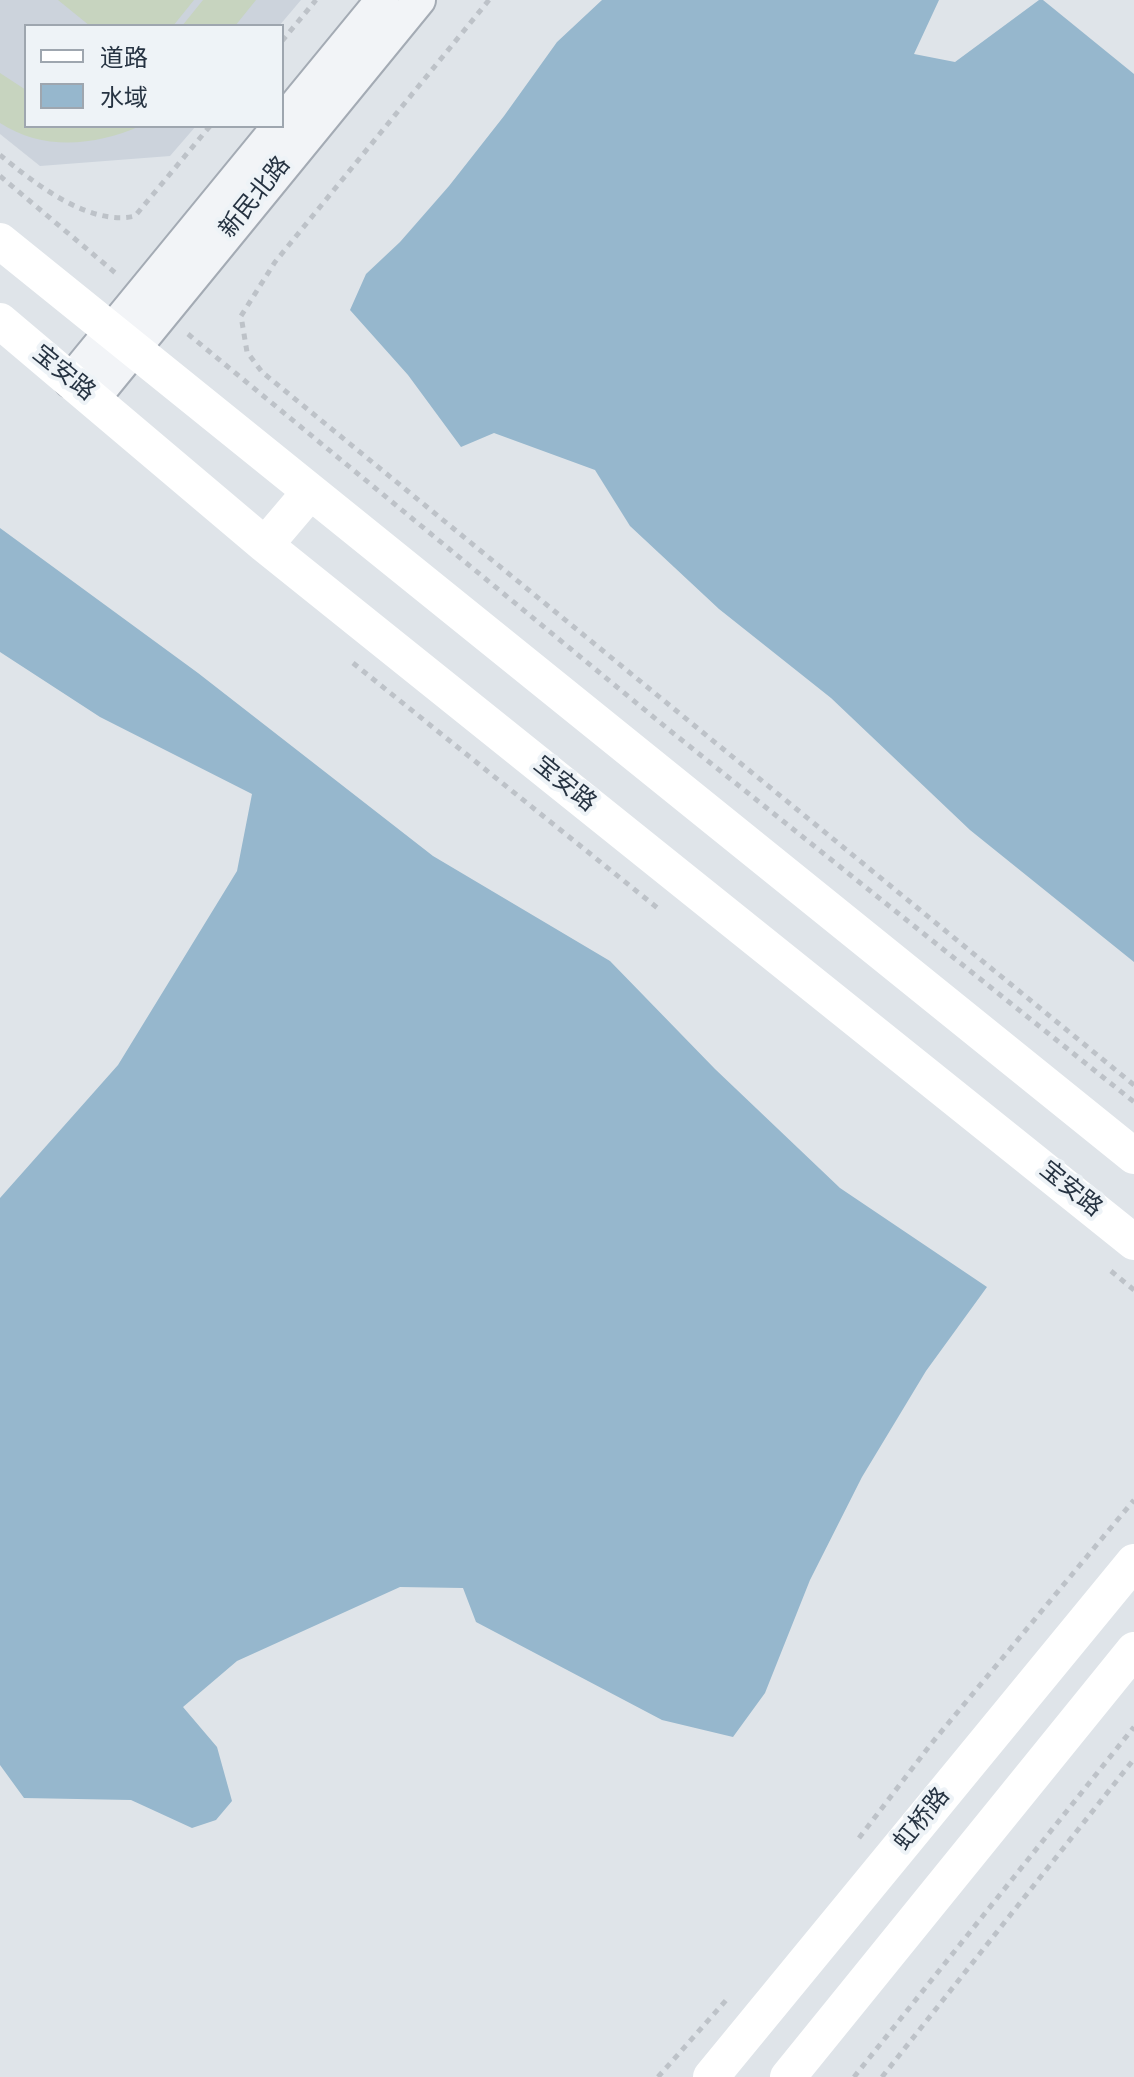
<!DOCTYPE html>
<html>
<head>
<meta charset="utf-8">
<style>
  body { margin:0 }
  #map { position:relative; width:1134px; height:2077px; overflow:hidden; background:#dfe4e9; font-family:"Nunito Sans","Noto Sans SC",sans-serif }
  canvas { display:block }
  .legend { position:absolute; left:24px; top:24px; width:260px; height:104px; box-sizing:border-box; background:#eef3f7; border:2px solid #9ea6af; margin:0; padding:10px 14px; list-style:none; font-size:24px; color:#263342 }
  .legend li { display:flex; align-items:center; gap:16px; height:40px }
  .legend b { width:40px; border:2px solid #9ea6af }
</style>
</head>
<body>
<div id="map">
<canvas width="1134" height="2077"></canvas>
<ul class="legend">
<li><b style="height:10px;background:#fff"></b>道路</li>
<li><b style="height:22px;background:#96b7cd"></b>水域</li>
</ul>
</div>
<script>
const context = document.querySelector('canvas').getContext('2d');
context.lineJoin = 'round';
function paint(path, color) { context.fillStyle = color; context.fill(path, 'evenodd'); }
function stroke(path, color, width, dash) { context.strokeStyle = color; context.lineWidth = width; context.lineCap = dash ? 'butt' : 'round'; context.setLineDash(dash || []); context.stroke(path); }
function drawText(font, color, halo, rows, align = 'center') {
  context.font = font + ' "Nunito Sans","Noto Sans SC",sans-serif'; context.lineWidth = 8; context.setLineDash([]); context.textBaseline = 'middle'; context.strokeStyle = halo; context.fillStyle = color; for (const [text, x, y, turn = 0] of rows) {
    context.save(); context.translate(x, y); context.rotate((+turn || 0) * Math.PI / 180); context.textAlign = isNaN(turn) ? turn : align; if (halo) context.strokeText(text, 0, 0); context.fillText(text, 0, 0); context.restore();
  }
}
const built = new Path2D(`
  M0,0H301L279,26H26V126H196L170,156L40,166L0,134Z`);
const green = new Path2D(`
  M58,0H194L173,26H90Z
  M203,0H256L235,26H182Z
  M0,73L26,90V126H140C95,146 43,151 0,123Z`);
const water = new Path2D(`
  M602,0H939L914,54L955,62L1039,0H1043L1134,74V962L970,830L831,698L719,609L630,526L595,470L494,433L461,447L408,375L350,310L366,274L400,242L449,186L504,116L557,42Z
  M0,528L198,673L433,856L610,961L715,1069L840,1188L987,1287L926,1371L862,1477L810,1580L765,1693L733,1737L662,1720L476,1622L463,1588L400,1587L237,1661L183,1707L217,1747L232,1801L216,1820L192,1828L131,1800L24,1798L0,1765V1198L118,1065L237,871L252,794L100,717L0,652Z`);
const path = new Path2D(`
  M489,0L275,262L241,316L247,352L262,372L1134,1085
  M282,41L316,0
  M0,155C33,182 89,227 135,216L210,126
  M0,176L119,276
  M188,334L668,729L1134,1102
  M353,663L660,910
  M1111,1271L1134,1290
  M859,1838L931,1744L1134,1500
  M658,2077L729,1997
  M854,2077L1134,1727
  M882,2077L1134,1759`);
const tertiary = new Path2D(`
  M282,122L382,0
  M70,381L279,126
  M94,398L419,0`);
const secondary = new Path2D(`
  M0,241L1134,1156
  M0,321L265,545L1134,1242
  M265,545L310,492
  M711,2077L1134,1562
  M788,2077L1134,1650`);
const streetNames = [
  ["新民北路",256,198,-51],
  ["宝安路",63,374,39],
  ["宝安路",564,785,39],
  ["宝安路",1070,1190,39],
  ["虹桥路",923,1820,-51]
];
paint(built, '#ccd3dc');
paint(green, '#c7d4bf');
paint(water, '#96b7cd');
stroke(tertiary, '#a4abb4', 36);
stroke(path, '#bdc2c8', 5, [6, 6]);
stroke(tertiary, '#f2f4f7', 32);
stroke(secondary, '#fff', 36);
drawText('24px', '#263342', '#eef3f7', streetNames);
</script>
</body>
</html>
